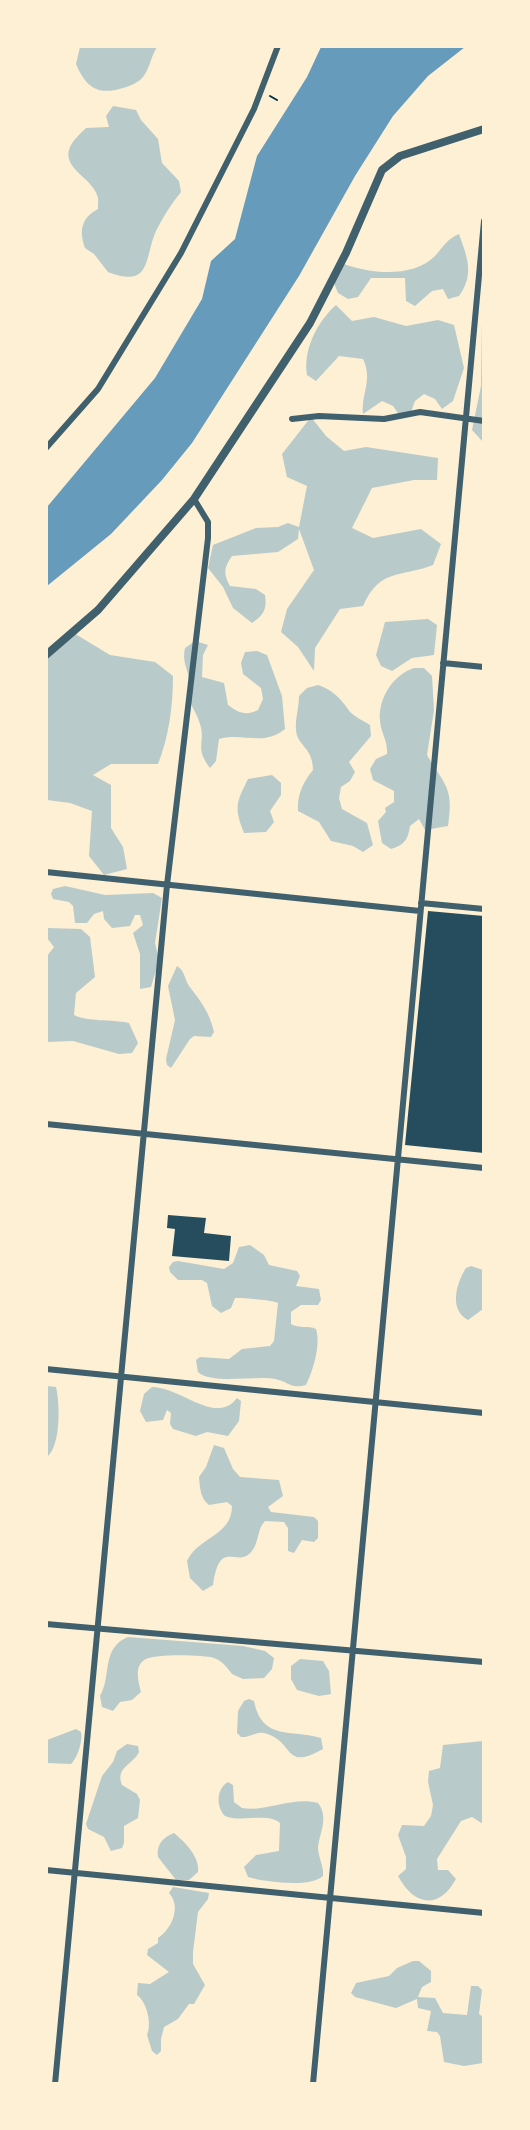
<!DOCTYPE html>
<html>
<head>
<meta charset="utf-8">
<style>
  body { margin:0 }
  #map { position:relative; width:530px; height:2130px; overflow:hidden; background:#fdf0d5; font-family:Helvetica,sans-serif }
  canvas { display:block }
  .frame { position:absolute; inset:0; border:48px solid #fdf0d5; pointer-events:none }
</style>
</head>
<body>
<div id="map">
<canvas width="530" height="2130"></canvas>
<div class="frame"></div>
</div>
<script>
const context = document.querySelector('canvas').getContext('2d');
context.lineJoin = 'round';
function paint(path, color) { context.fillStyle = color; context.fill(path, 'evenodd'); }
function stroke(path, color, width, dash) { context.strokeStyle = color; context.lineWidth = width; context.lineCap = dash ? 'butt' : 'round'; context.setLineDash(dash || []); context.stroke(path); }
const green = new Path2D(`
  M80,47V46L157,47C151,56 150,68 143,77C138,83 130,86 123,88C97,96 86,87 76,64Z
  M113,106L136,110L141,120L158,139L162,163L179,181L181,192C171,204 163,217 156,231C144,258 152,289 108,272L94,254L85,248C79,231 81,218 98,209C98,205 99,199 97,195C91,177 61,168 70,147C73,140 81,133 86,128L109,127L106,116Z
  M459,234C467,257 475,274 459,296L448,299L443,289L432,291L415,306L406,301L405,278H371L358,297L348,299L338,293L334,283L344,264C371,274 413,278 435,256C444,246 447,239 459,234Z
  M483,257V442L472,430L481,386Z
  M336,305L352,321L374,317L406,326L438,320L454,325L464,368L453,401L442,409L435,399L424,394L415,401L411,412L400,416L393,406L382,401L363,414C361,394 373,380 363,359L339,356L316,381L307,375C303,350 317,322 336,305Z
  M311,417L326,436L344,451L366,447L438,458L437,480H414L372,488L352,528L373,538L421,529L441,544L433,565C399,578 380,568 363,606L340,609L315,648L314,671L298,647L281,632L287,609L314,570L299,529L298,539L278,552L232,556C224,567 223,574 230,586L256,589L265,595C267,609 264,615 252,623L233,608L223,587L208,568L213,545L256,528L278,527L288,523L299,527L307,486L287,477L282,454Z
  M428,619L437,625L434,655L412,658L392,671L381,666L376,655L385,622Z
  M72,632L110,655L155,662L173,676C173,706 169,736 158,764H111L93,775L111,785V828L123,847L127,869L104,875L89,856L92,811L70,803L47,800L46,655Z
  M195,641L208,645L203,655L202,677L224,683L228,705C239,713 245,716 258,710L263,699L261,688L243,674L241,663L245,652L257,651L267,655L282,696L285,729C263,747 243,732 219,739L216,761L210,768C194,747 206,743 200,724C197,713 189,703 187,693C187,689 190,684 189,679C187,667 182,661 185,648Z
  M414,668H424L432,676L434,710L427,755C445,786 454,787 448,826L425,830L419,819L410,826C408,840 404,845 391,849L382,843L378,821L386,812L385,808L394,802V791L373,780L370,769L376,759L387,754C388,741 381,733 380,721C378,698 393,675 414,668Z
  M318,685C333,690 341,699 350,712C355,717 364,721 370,725L371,736L349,762L355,772L350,781L341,787L339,798L342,809L367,823L373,845L363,852L353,846L331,841L319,822L298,811C297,795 303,782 313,770C313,747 297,746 296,730C295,720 299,707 299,696L307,688Z
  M272,775L281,783V795L270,811L274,822L266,832L244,833C234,807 236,803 248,779Z
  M65,886L105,895L153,893L162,898L155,943L159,960L151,987L140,989V954L133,933L143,925L140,915H135L130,926L112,928L104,919L103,911L94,914L87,923H75L73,906L69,902L53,899L51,894L53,889Z
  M47,928L81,929L90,937L95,977L76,993L74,1015C88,1022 111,1019 129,1023L138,1043L132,1053L119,1054L73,1041L47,1042V956L54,947L47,938Z
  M177,966C185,971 184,978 189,986C200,1000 210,1013 214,1032L211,1037L194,1036L190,1039L171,1068L167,1065L166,1059L175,1020L168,986Z
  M250,1245L264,1255L269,1265L297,1271L300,1276L296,1286L319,1289L321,1300L318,1305H301L291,1312V1324C299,1329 308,1325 316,1329C321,1345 313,1371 306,1385C290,1389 289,1382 275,1379C256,1375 212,1385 198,1372L196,1360L200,1357L229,1359L242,1349L270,1346L274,1341L278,1303C273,1300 244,1298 235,1298L231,1308L221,1313L212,1306L207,1283L202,1280H178L170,1272L169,1267L173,1262L178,1261L224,1269L233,1263L239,1247Z
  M471,1266L483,1270V1309L468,1320C448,1309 457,1282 466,1268Z
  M47,1386L56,1387C60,1403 61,1446 47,1457Z
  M152,1387C181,1387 216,1426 237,1398L241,1401L239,1421L228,1436L207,1432L196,1436L173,1429L170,1424L171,1413L167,1410L163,1420L146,1422L140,1411L144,1394Z
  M214,1445L224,1448L233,1469L240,1477L279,1480L283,1496L268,1507L271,1512L314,1517L318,1521V1538L314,1542L302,1540L294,1553L288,1551V1528L284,1522L265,1521C257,1529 259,1542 252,1551C237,1570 220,1536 213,1585L203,1591L190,1578L187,1561C198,1537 232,1536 232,1506L227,1502L209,1505C200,1498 200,1488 199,1477L206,1467Z
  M128,1637L243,1646L265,1651L274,1658L272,1669L264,1678L243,1679L232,1674C227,1667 222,1661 214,1658C203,1655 151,1653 143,1661C134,1668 139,1683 141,1692L132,1700L120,1702L113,1711L102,1707L100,1696C112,1675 101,1648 128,1637Z
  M300,1659L323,1661L329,1671L331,1694L319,1696L297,1690L291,1679V1666Z
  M249,1699L254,1701C262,1741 291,1729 321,1738L323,1749C282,1772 296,1741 264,1733C256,1731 249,1738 241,1737L237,1733L238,1711L244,1701Z
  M76,1729L81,1732C83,1740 78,1757 71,1764L47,1763V1740Z
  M483,1741V1824L472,1817L461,1821L437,1859L438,1870H448L456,1879C439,1910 414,1906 398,1876L406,1869V1857L398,1835L402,1825L424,1826L431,1816L433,1805L428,1782L429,1771L440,1768L443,1745Z
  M127,1744L138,1746L139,1752C133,1765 115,1767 122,1785L137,1794L140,1800L138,1818L124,1826V1843L122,1848L111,1851L104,1837L88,1829L86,1824L102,1776L113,1762L117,1751Z
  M228,1782L233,1785L234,1802L242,1808C267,1812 293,1796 318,1803C329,1817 320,1832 318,1847C318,1857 324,1866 323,1876C310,1888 265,1882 248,1877L244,1867L256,1855L279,1851L280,1823C267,1812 241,1823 225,1816C216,1807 216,1789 228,1782Z
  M174,1833C185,1842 200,1857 198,1872L189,1880H176L158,1857C156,1845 163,1837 174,1833Z
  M173,1887L209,1893L208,1899L198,1912L193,1952V1964L205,1985L194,2004H189L178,2019L164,2027L161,2039V2051L157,2055L152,2051L147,2035C152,2024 147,2002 137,1995L138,1983L150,1984L169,1972L147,1955L148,1949L158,1943V1938C171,1930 182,1907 169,1893Z
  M413,1961H419L431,1971V1982L422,1987L418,1997L435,1998L443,2013L467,2015L471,1986H478L482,1990L479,2014L483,2017V2063L464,2066L444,2062L440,2036L437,2032L427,2031L431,2011L418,2008L417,1999L396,2008L355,1997L351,1993L356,1983L389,1976L397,1968Z`);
const water = new Path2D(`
  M321,47H465L428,76L393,116L355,176L299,276L192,443L162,480L111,534L47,586V507L155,378L202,299L211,261L235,239L257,156L307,77Z`);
const building = new Path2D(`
  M428,911L484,916V1153L405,1145Z
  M168,1215L206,1218L204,1233L231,1236L229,1261L172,1256L175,1229L167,1228Z`);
const path = new Path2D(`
  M270,96L277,100`);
const minor = new Path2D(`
  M292,419L319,416L384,419L420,412L484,421
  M46,448L98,389L181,253L254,109L278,46
  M443,663L484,667
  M46,872L420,911
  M421,903L484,909
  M46,1124L484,1168
  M46,1369L484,1413
  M46,1624L484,1662
  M46,1870L484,1913
  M55,2084L167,885L208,538V522L194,499
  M313,2084L484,221`);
const tertiary = new Path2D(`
  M46,655L98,610L194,499L310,323L346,253L382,170L400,156L484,129`);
paint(green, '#b9caca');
paint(water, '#669bbc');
paint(building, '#264d5e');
stroke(path, '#003049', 2);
stroke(minor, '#3f606c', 6);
stroke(tertiary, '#3f606c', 8);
</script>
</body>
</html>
